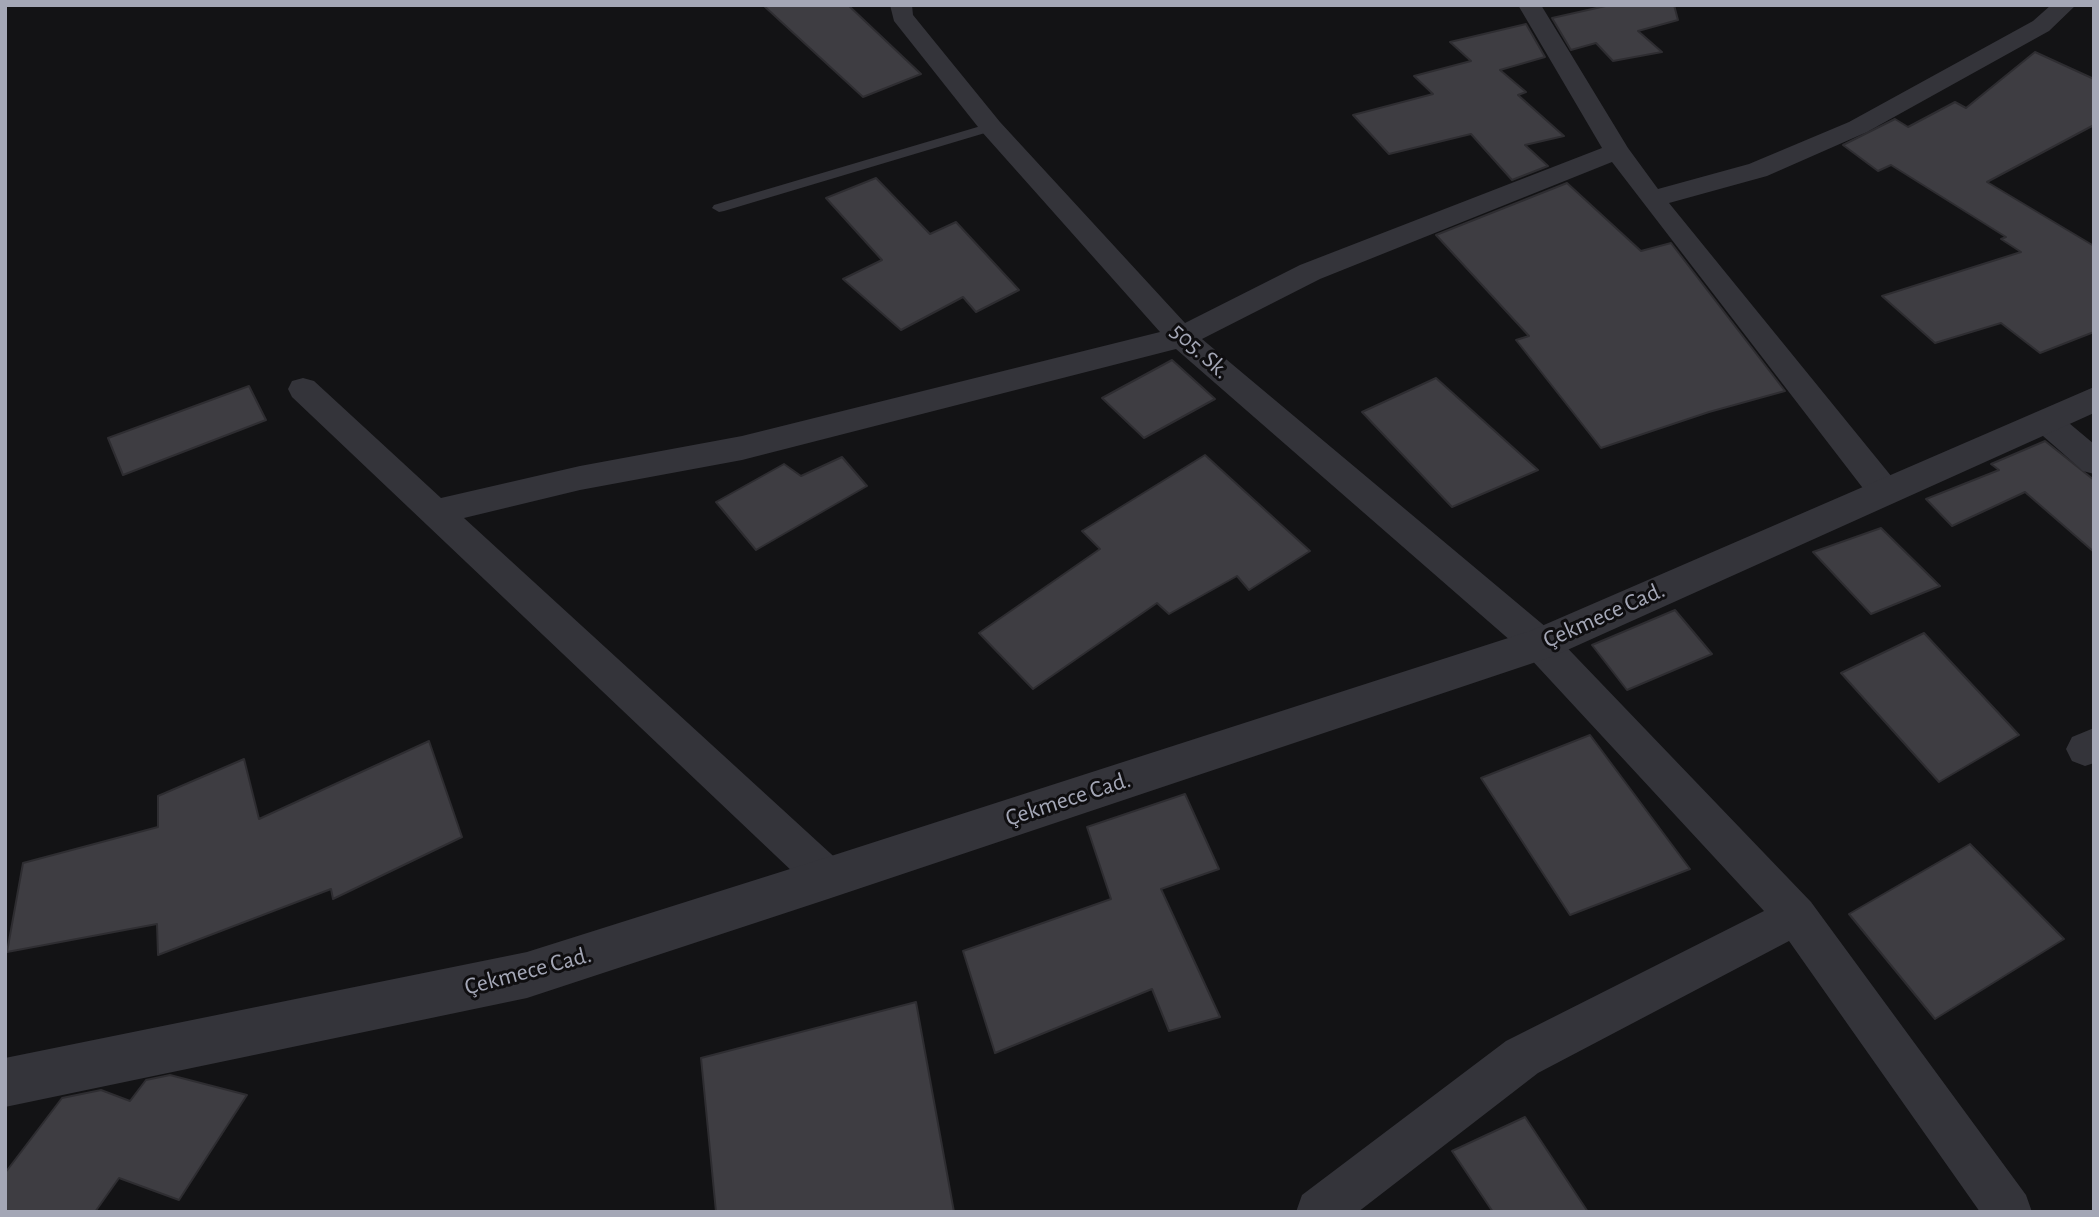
<!DOCTYPE html>
<html>
<head>
<meta charset="utf-8">
<style>
  body { margin:0 }
  #map { position:relative; width:2099px; height:1217px; overflow:hidden; background:#131315; font-family:"Alegreya Sans",sans-serif }
  canvas { display:block }
  .frame { position:absolute; inset:0; border:7px solid #a4a7b6; pointer-events:none }
</style>
</head>
<body>
<div id="map">
<canvas width="2099" height="1217"></canvas>
<div class="frame"></div>
</div>
<script>
const context = document.querySelector('canvas').getContext('2d');
context.lineJoin = 'round';
function paint(path, color) { context.fillStyle = color; context.fill(path, 'evenodd'); }
function stroke(path, color, width, dash) { context.strokeStyle = color; context.lineWidth = width; context.lineCap = dash ? 'butt' : 'round'; context.setLineDash(dash || []); context.stroke(path); }
function drawText(font, color, halo, rows, align = 'center') {
  context.font = font + ' "Alegreya Sans",sans-serif'; context.lineWidth = 6; context.setLineDash([]); context.textBaseline = 'middle'; context.strokeStyle = halo; context.fillStyle = color; for (const [text, x, y, turn = 0] of rows) {
    context.save(); context.translate(x, y); context.rotate((+turn || 0) * Math.PI / 180); context.textAlign = isNaN(turn) ? turn : align; if (halo) context.strokeText(text, 0, 0); context.fillText(text, 0, 0); context.restore();
  }
}
const building = new Path2D(`
  M763,5H848L921,74L863,97Z
  M1610,5H1674L1678,20L1638,31L1662,52L1613,61L1596,43L1571,50L1552,18Z
  M1526,24L1545,57L1500,70L1526,92L1518,95L1564,136L1525,145L1548,166L1512,180L1471,134L1389,154L1353,115L1433,94L1414,76L1471,61L1450,42Z
  M2035,52L2094,79V125L1987,182L2094,246V332L2040,353L2001,323L1935,343L1882,296L2021,252L2001,239L2006,237L1891,165L1878,171L1843,145L1895,119L1908,127L1955,102L1966,108Z
  M876,178L930,234L956,222L1019,290L976,312L963,297L901,330L843,279L882,260L826,198Z
  M1567,183L1641,251L1671,243L1785,391L1709,412L1601,448L1516,340L1529,336L1436,235Z
  M1172,360L1215,399L1144,438L1102,398Z
  M1436,378L1538,470L1452,507L1362,412Z
  M249,386L266,420L123,475L108,438Z
  M2045,441L2094,480V552L2025,492L1952,526L1926,499L1999,470L1991,464Z
  M1205,455L1310,551L1249,590L1237,576L1169,614L1157,603L1033,689L979,633L1100,549L1082,531Z
  M842,457L867,486L756,550L716,502L784,464L801,476Z
  M1881,528L1940,586L1871,614L1813,552Z
  M1675,610L1712,654L1627,690L1592,645Z
  M1924,633L2019,735L1939,782L1841,673Z
  M1590,735L1690,869L1570,915L1481,778Z
  M429,741L462,837L333,899L331,889L158,955L157,924L7,952L23,863L158,827V796L244,759L259,819Z
  M1185,794L1219,869L1161,889L1220,1017L1169,1031L1152,989L995,1053L963,951L1111,899L1087,827Z
  M1970,844L2064,939L1935,1019L1849,914Z
  M916,1002L954,1212H716L701,1058Z
  M170,1075L247,1095L179,1200L119,1178L95,1212H5V1173L62,1098L101,1090L130,1101L146,1080Z
  M1525,1117L1588,1212H1493L1452,1151Z`);
const service = new Path2D(`
  M991,123L995,124V130L724,211L719,212L712,208L714,205Z`);
const minor = new Path2D(`
  M890,5H912L913,15L1000,122L1185,323L1300,265L1602,148L1518,5H1541L1628,148L1658,189L1749,164L1849,122L2033,21L2051,5H2076L2049,31L1867,132L1767,176L1669,203L1896,482L1900,491L1896,500L1884,504L1872,500L1612,162L1320,279L1202,339L1553,633L1811,902L2026,1195L2032,1212H1980L1789,941L1538,1073L1358,1212H1296L1302,1195L1506,1041L1764,911L1527,655L1176,349L742,460L580,490L464,518L842,864L848,878L842,892L828,897L814,892L292,397L288,389L292,381L303,378L314,381L441,498L580,466L742,436L1160,332L982,132L894,21Z
  M2046,409L2057,413L2094,444V474L2083,471L2035,429L2030,421L2035,413Z
  M2094,728V763L2085,766L2072,761L2066,749L2072,737Z`);
const tertiary = new Path2D(`
  M2094,387V413L1554,656L828,899L527,998L5,1107V1058L527,952L828,857L1530,631Z`);
const streetNames = [
  ["505. Sk.",1200,351,42],
  ["Çekmece Cad.",1604,615,-24],
  ["Çekmece Cad.",1068,799,-18],
  ["Çekmece Cad.",528,971,-15]
];
paint(building, '#3e3d42');
stroke(building, '#2e2d31', 2);
paint(service, '#34343a');
paint(minor, '#34343a');
paint(tertiary, '#34343a');
drawText('24px', '#a4a7b6', '#0f0e10', streetNames);
</script>
</body>
</html>
